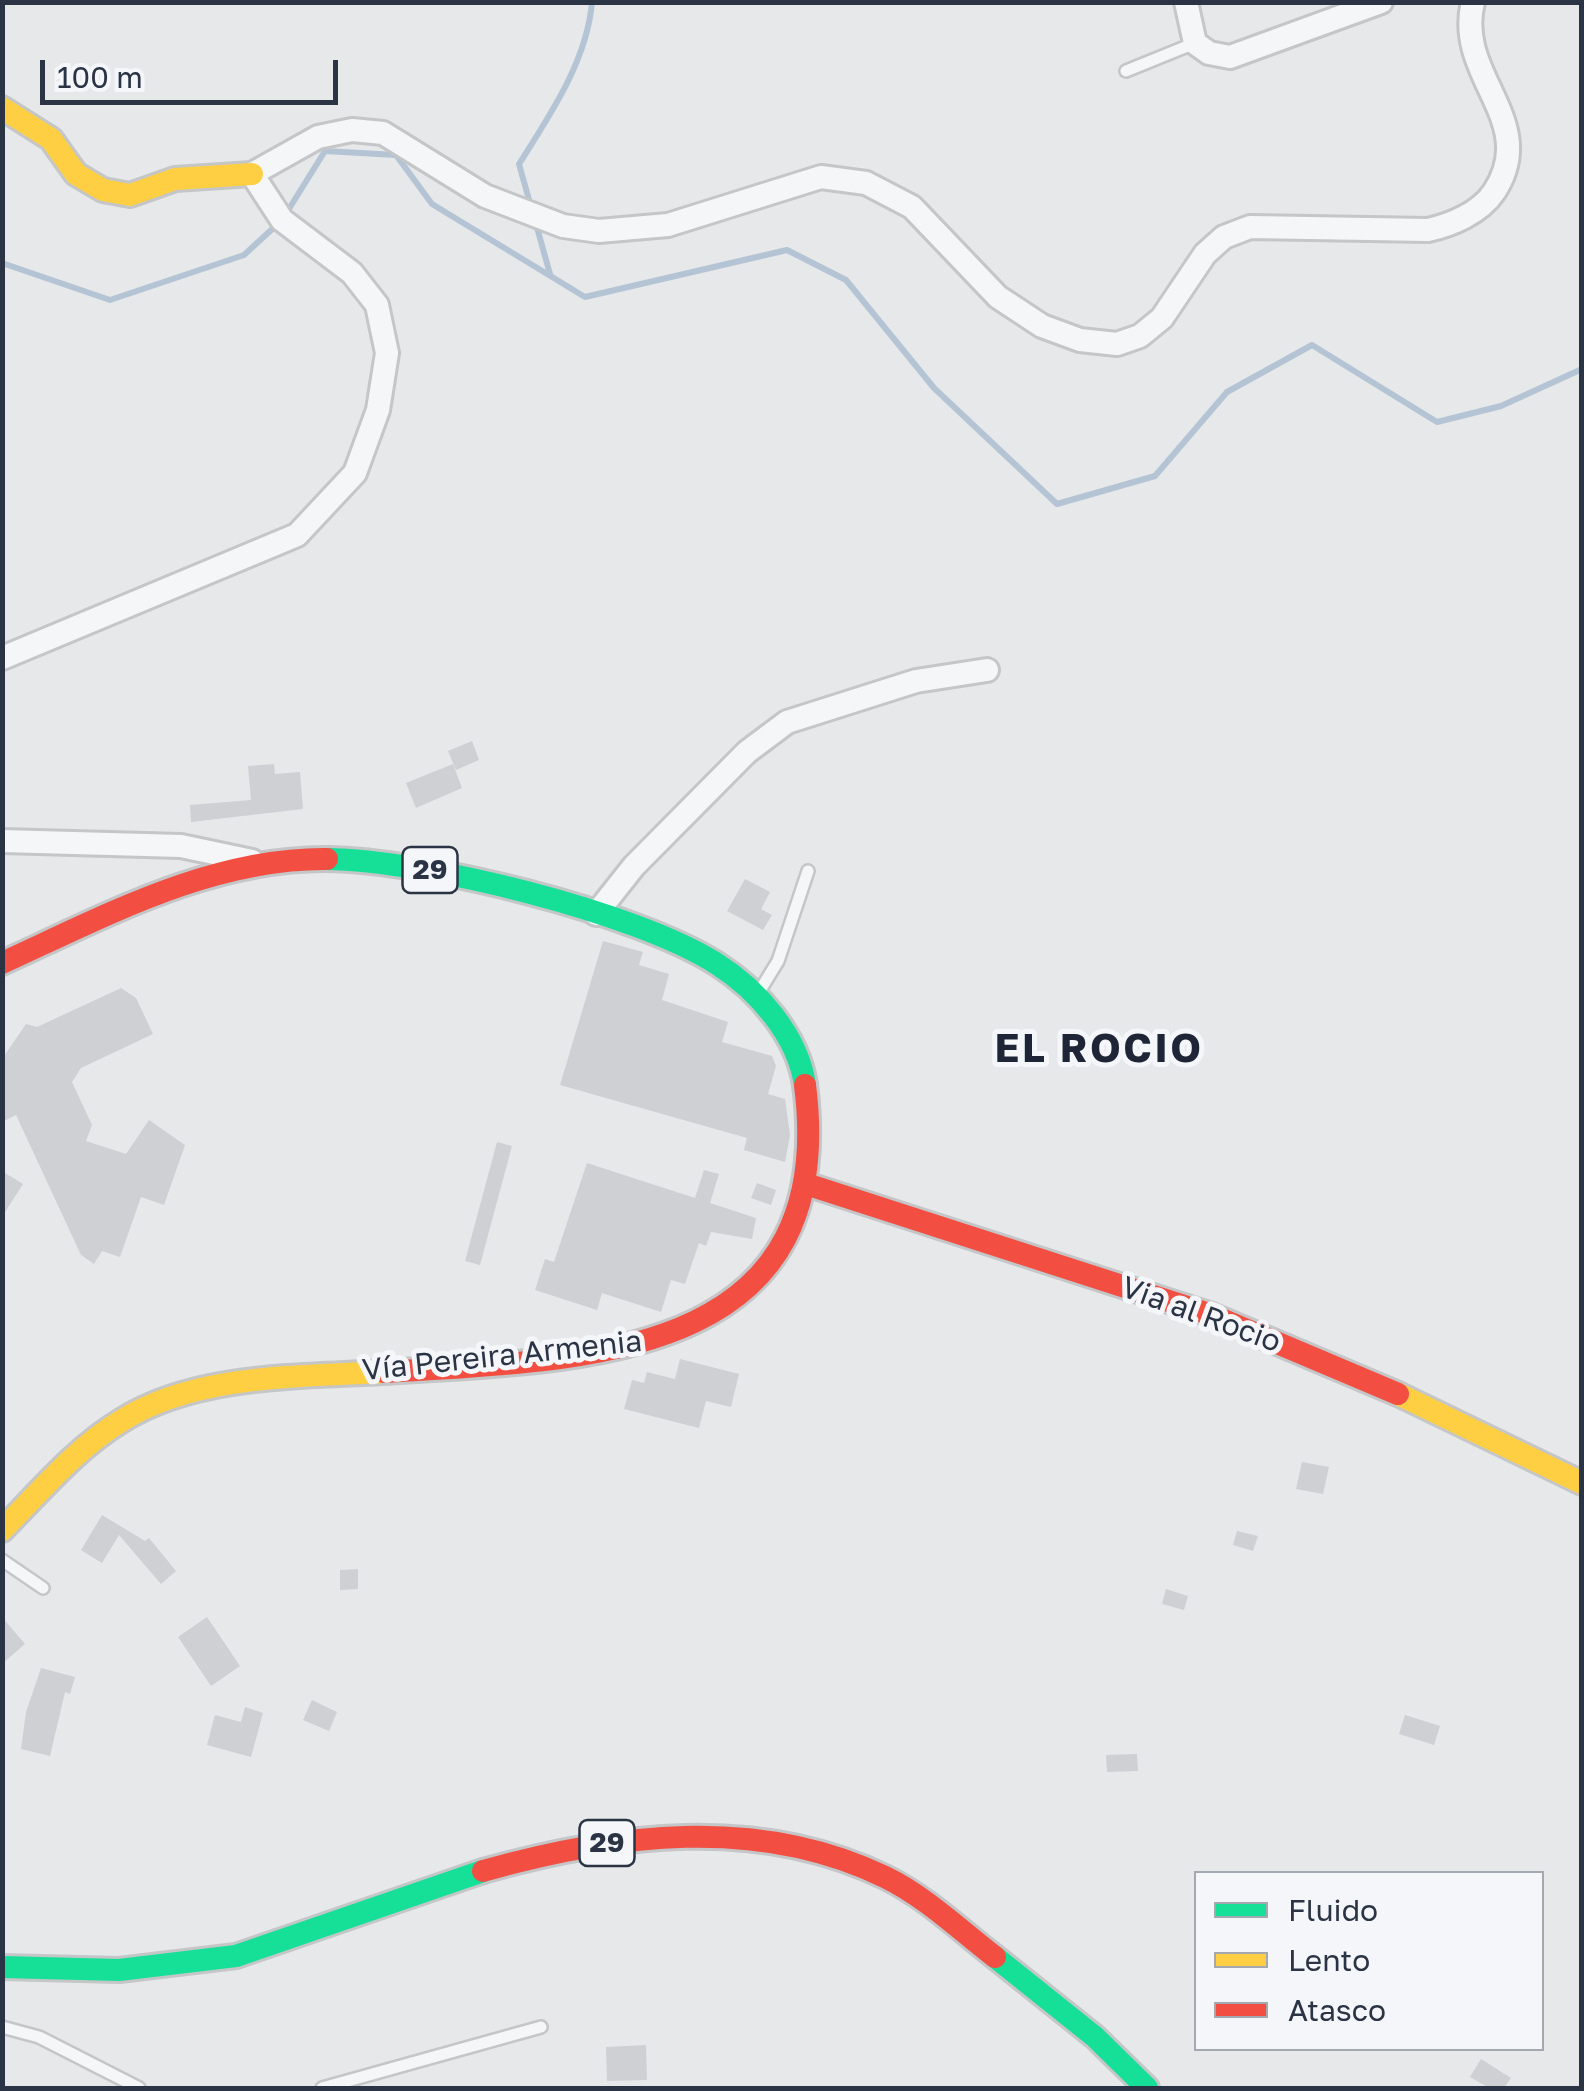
<!DOCTYPE html>
<html>
<head>
<meta charset="utf-8">
<style>
  body { margin:0 }
  #map { position:relative; width:1584px; height:2091px; overflow:hidden; background:#e6e8ea; font-family:"Golos Text",sans-serif }
  canvas { display:block }
  .frame { position:absolute; inset:0; border:5px solid #2b3445; pointer-events:none }
  .legend { position:absolute; left:1194px; top:1871px; width:350px; height:180px; box-sizing:border-box; background:#f4f6f9; border:2px solid #a4a8b1; margin:0; padding:12px 18px; list-style:none; font-size:30px; color:#2b3445 }
  .legend li { display:flex; align-items:center; gap:20px; height:50px }
  .legend b { width:50px; border:2px solid #a4a8b1 }
  .scale { position:absolute; left:40px; top:60px; width:298px; height:45px; box-sizing:border-box; border:5px solid #2b3445; border-top:0; padding-left:12px; font-size:30px; line-height:35px; white-space:nowrap; color:#2b3445; -webkit-text-stroke:8px #f4f6f9; paint-order:stroke }
</style>
</head>
<body>
<div id="map">
<canvas width="1584" height="2091"></canvas>
<div class="frame"></div>
<ul class="legend">
<li><b style="height:12px;background:#16e098"></b>Fluido</li>
<li><b style="height:12px;background:#ffcf43"></b>Lento</li>
<li><b style="height:12px;background:#f24e42"></b>Atasco</li>
</ul>
<div class="scale">100 m</div>
</div>
<script>
const context = document.querySelector('canvas').getContext('2d');
context.lineJoin = 'round';
function stroke(path, color, width, dash) { context.strokeStyle = color; context.lineWidth = width; context.lineCap = dash ? 'butt' : 'round'; context.setLineDash(dash || []); context.stroke(path); }
function paint(path, color) { context.fillStyle = color; context.fill(path, 'evenodd'); }
function drawText(font, color, halo, rows, align = 'center') {
  context.font = font + ' "Golos Text",sans-serif'; context.lineWidth = 10; context.setLineDash([]); context.textBaseline = 'middle'; context.strokeStyle = halo; context.fillStyle = color; for (const [text, x, y, turn = 0] of rows) {
    context.save(); context.translate(x, y); context.rotate((+turn || 0) * Math.PI / 180); context.textAlign = isNaN(turn) ? turn : align; if (halo) context.strokeText(text, 0, 0); context.fillText(text, 0, 0); context.restore();
  }
}
const stream = new Path2D(`
  M531,207L519,164C550,115 587,61 592,2
  M536,224L550,274
  M2,263L110,300L244,255L282,220L325,151L396,155L432,204L585,297L787,250L846,280L934,388L1057,504L1155,476L1227,392L1312,345L1437,422L1501,406L1582,369`);
const building = new Path2D(`
  M472,741L479,760L456,770L448,751Z
  M274,764L275,774L300,772L303,809L191,822L190,805L251,800L248,766Z
  M453,764L462,788L416,808L406,783Z
  M745,879L770,892L761,909L772,915L763,930L727,911Z
  M603,941L643,952L639,965L669,974L662,1000L728,1022L722,1042L772,1056L776,1066L768,1094L785,1099L790,1135L785,1162L744,1150L747,1138L560,1085Z
  M121,988L136,998L153,1034L81,1068L72,1082L92,1125L86,1141L126,1154L149,1120L185,1145L164,1205L141,1197L120,1257L102,1251L94,1264L81,1255L16,1115L2,1122V1059L26,1024L37,1027Z
  M497,1142L512,1146L480,1265L465,1261Z
  M587,1163L695,1198L704,1170L719,1174L710,1203L756,1218L752,1239L711,1232L706,1246L699,1243L685,1284L671,1280L661,1312L602,1293L597,1310L535,1290L545,1259L554,1262Z
  M2,1171L23,1184L2,1217Z
  M757,1183L776,1190L771,1205L751,1198Z
  M680,1359L739,1374L731,1407L706,1401L699,1428L624,1409L632,1380L644,1383L647,1372L675,1379Z
  M1302,1462L1329,1467L1323,1494L1296,1489Z
  M102,1515L145,1541L149,1538L176,1571L161,1584L119,1535L102,1563L81,1550Z
  M1237,1531L1258,1536L1253,1551L1233,1545Z
  M358,1569V1589L340,1590V1570Z
  M1166,1589L1188,1596L1184,1610L1162,1604Z
  M2,1617L25,1644L2,1664Z
  M207,1617L240,1666L211,1686L178,1637Z
  M41,1668L75,1677L70,1694L65,1692L50,1756L21,1749L26,1712Z
  M312,1700L337,1712L329,1731L303,1720Z
  M245,1707L263,1713L251,1757L207,1745L215,1715L241,1722Z
  M1405,1715L1440,1726L1434,1745L1399,1734Z
  M1137,1754L1138,1771L1107,1772L1106,1755Z
  M646,2045L647,2080L607,2081L606,2047Z
  M1481,2059L1511,2078L1504,2088H1489L1470,2077Z`);
const lane = new Path2D(`
  M1126,71L1195,43
  M759,992L778,961L808,871
  M2,1560L43,1588
  M2,2027L39,2037L139,2088
  M322,2088L541,2027`);
const street = new Path2D(`
  M1186,2L1195,43L1209,53L1230,57L1381,2
  M2,658L297,535L355,473L378,410L387,353L377,305L352,273L282,220L252,174L318,137L352,130L383,133L485,196L563,226L599,231L668,225L821,177L866,183L912,207L998,297L1042,326L1080,340L1117,344L1140,336L1162,318L1205,254L1224,237L1250,227L1428,230C1451,225 1480,213 1494,192C1541,121 1454,76 1473,2
  M2,841L181,846L252,861
  M596,914L634,866L747,752L787,722L916,681L987,670`);
const fast = new Path2D(`
  M327,859C424,860 636,912 717,964C758,990 798,1036 805,1085
  M995,1957L1095,2037L1147,2088
  M2,1967L119,1970L236,1956L483,1871`);
const slow = new Path2D(`
  M2,108L51,139L76,174L103,190L130,195L175,179L252,174
  M1398,1394L1582,1483
  M2,1530C40,1492 75,1449 121,1421C195,1374 299,1377 383,1372`);
const jam = new Path2D(`
  M2,963C105,916 211,858 327,859
  M806,1184L1209,1314L1398,1394
  M383,1372C584,1360 840,1360 805,1085
  M483,1871C614,1834 757,1815 885,1877C926,1897 960,1930 995,1957`);
const shields = [
  [430,870,55],
  [607,1843,55]
];
const shieldNames = [
  ["29",430,870],
  ["29",607,1843]
];
const streetNames = [
  ["Via al Rocio",1201,1315,20],
  ["Vía Pereira Armenia",502,1356,-6]
];
const districtNames = [
  ["EL ROCIO",1099,1049]
];
stroke(stream, '#b4c4d5', 6);
paint(building, '#ced0d3');
stroke(lane, '#c4c6c8', 16);
stroke(street, '#c4c6c8', 28);
stroke(fast, '#c4c6c8', 28);
stroke(slow, '#c4c6c8', 28);
stroke(jam, '#c4c6c8', 28);
stroke(lane, '#f5f6f7', 11);
stroke(street, '#f5f6f7', 22);
stroke(fast, '#16e098', 22);
stroke(slow, '#ffcf43', 22);
stroke(jam, '#f24e42', 22);
for (const [x, y, w] of shields) { const box = new Path2D(); box.roundRect(x - w / 2, y - 23, w, 46, 8); context.fillStyle = '#f4f6f9'; context.fill(box); stroke(box, '#2b3445', 2.5); }
drawText('bold 28px', '#2b3445', null, shieldNames);
drawText('30px', '#2b3445', '#f4f6f9', streetNames);
context.letterSpacing = '2.5px';
drawText('bold 40px', '#1d2536', '#f4f6f9', districtNames);
context.letterSpacing = '0px';
</script>
</body>
</html>
